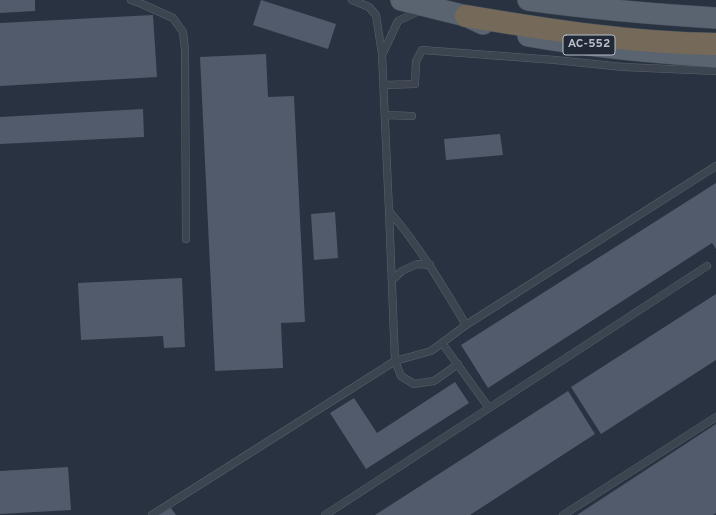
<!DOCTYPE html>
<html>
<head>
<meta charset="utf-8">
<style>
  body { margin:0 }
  canvas { display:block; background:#283240 }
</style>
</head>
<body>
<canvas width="716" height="515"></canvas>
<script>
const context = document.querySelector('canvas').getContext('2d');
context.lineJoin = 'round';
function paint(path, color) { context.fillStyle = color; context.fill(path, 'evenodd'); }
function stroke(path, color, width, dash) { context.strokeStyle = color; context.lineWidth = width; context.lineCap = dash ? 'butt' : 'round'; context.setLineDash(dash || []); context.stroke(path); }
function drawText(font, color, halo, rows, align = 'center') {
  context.font = font + ' Overpass,sans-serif'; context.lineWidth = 4; context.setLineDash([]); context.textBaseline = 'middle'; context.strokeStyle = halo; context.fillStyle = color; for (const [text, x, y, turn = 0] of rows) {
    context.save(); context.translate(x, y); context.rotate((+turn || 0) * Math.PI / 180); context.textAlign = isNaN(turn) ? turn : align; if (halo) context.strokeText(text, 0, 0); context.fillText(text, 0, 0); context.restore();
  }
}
const building = new Path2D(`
  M0,0H35V11L0,13Z
  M261,0L336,24L328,49L253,25Z
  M153,15L157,77L0,86V23Z
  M266,54L268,97L294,96L305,322L281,323L283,368L215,371L200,57Z
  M143,109L144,137L0,144V117Z
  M500,134L503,155L446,160L444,139Z
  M716,183V249L712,243L488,388L461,345Z
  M335,212L338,258L314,260L311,214Z
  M182,278L185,347L164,348L163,336L81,340L78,283Z
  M716,294V360L601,434L571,387Z
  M455,382L469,403L366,469L330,413L354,398L377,433Z
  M568,391L595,434L470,515H375Z
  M716,424V513L713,515H577Z
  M68,467L71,510L0,514V471Z
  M171,508L176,515H159Z`);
const service = new Path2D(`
  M131,0L142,4L173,18L183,32L185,50L186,239
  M352,0L369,7L376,15L382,54L389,211
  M383,53L398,21L421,10
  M384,85L415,84L416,61L422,50L555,60L623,67L716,71
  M385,115L412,116
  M392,280L402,271L417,264L430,265
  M442,343L489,408
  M458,364L434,381L414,384L401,376L395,361L389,211C419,246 443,286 466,325
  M152,515L395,361L431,351L466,325L716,166
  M325,515L707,266
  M563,515L716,417`);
const primary = new Path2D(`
  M401,0L466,16L483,24
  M528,0C591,9 653,14 716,18
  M528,36C590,47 653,53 716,57`);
const motorway = new Path2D(`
  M466,16C549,30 632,43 716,44`);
const shields = [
  [589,45,52]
];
const shieldNames = [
  ["AC-552",589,45]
];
paint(building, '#515b6b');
stroke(service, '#59626d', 8);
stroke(primary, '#454d59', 22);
stroke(motorway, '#464f5a', 23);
stroke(service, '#3c4450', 7);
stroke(primary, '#5a6370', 21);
stroke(motorway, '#756a59', 22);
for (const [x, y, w] of shields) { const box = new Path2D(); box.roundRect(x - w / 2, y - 10, w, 20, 3); context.fillStyle = '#202935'; context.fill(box); stroke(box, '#b8bfca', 1); }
drawText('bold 12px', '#b8bfca', null, shieldNames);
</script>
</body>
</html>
